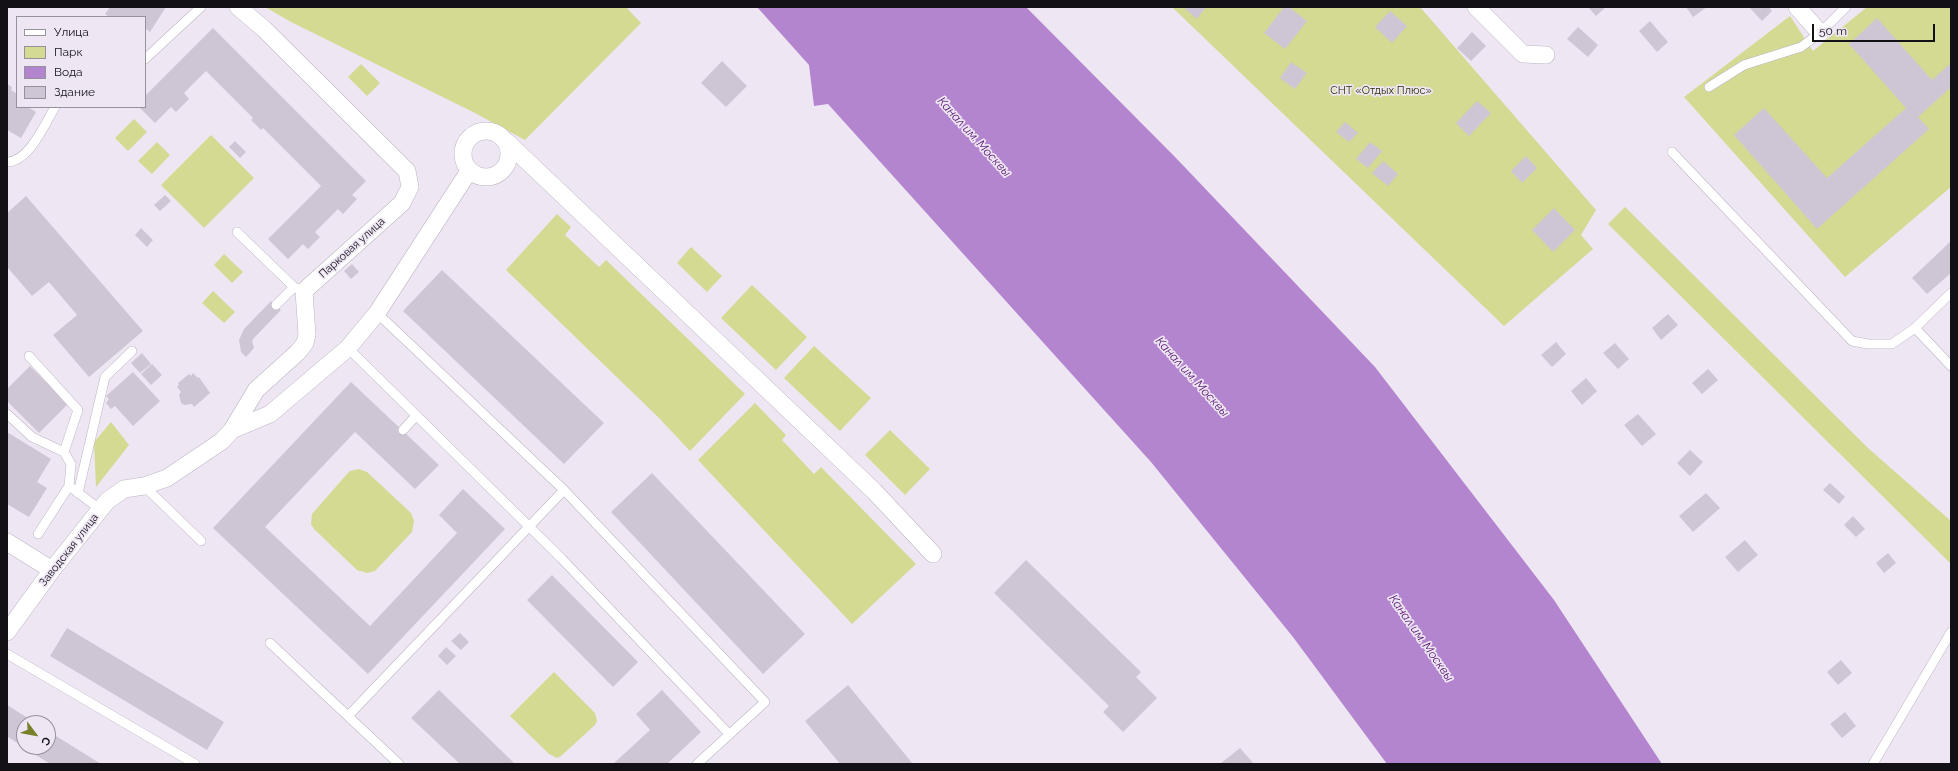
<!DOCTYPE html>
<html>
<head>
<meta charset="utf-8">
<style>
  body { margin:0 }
  #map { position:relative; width:1958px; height:771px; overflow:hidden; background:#efe6f4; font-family:Raleway,sans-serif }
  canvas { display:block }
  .frame { position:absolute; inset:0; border:8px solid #141116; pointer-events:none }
  .legend { position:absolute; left:16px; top:16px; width:130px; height:92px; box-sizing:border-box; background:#efe6f4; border:1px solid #97919b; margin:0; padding:5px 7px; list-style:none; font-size:12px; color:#141116 }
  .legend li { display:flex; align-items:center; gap:8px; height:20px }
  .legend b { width:20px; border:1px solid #97919b }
  .north { position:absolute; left:16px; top:715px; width:40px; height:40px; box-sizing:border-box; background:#efe6f4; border:1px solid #97919b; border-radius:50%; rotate:122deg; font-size:11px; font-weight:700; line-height:16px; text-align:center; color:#141116 }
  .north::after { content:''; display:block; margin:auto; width:14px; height:18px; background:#7a7f29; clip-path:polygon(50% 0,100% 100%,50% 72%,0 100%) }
  .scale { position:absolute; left:1812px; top:24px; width:123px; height:18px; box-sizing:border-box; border:2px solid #141116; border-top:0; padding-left:5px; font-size:12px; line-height:14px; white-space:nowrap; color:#141116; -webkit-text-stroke:3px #efe6f4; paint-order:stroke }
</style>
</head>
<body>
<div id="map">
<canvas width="1958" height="771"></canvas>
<div class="frame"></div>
<ul class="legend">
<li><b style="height:5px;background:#fff"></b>Улица</li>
<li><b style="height:11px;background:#d4da92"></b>Парк</li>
<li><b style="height:11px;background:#b485cf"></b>Вода</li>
<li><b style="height:11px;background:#cfc6d5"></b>Здание</li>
</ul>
<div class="north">С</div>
<div class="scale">50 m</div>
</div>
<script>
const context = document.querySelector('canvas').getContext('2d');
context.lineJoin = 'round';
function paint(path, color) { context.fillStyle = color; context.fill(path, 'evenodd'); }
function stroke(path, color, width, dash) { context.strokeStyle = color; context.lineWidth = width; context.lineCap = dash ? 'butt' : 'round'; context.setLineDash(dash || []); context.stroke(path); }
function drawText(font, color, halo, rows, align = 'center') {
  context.font = font + ' Raleway,sans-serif'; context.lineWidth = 3.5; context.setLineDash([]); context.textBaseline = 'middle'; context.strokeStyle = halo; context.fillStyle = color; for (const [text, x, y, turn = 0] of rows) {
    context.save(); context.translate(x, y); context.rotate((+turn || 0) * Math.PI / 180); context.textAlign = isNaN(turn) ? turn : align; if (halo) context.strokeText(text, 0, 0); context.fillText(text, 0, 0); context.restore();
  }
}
const green = new Path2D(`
  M265,7H626L641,23L525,140L475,113L291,22Z
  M1172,7H1420L1596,210L1581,235L1593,249L1504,326Z
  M1867,7H1951V187L1845,277L1684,97L1790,16L1813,51Z
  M361,64L380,83L367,96L348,77Z
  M134,119L147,132L128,151L115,138Z
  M211,135L254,178L204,228L161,185Z
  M157,142L170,155L152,174L138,161Z
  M1625,207L1868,448L1951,521V564L1608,224Z
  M557,214L571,227L565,235L599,267L606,260L745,394L690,451L658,417L506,270Z
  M691,247L722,276L707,292L677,263Z
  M224,254L243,272L232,283L214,265Z
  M752,285L807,337L776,370L721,318Z
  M213,291L235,312L224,323L202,303Z
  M814,346L871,398L840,431L784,378Z
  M755,403L786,435L782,440L814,474L821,467L916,564L852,624L698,460Z
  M111,422L129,445L96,487L94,442Z
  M890,430L930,469L905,495L865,455Z
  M359,469L367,472L411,513L414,521L412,532L375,571L367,573L357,570L314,529L311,524L312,514L347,474L350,471Z
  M554,672L595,713L597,721L595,725L561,756L557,758L549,754L510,716Z`);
const water = new Path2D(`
  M757,7H1026L1176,158L1375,367L1554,600L1662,764H1387L1293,637L1151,462L828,104L814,106L809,65Z`);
const building = new Path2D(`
  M110,7H166L150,32L145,28V17H109L105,14Z
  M1183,7H1206L1197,19Z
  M1284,7H1289L1307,21L1285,49L1264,33Z
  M1588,7H1606L1596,16Z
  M1686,7H1707L1693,17Z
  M1749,7H1769L1772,11L1762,21Z
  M1390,11L1407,26L1392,43L1375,27Z
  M1877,18L1932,80L1951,63V87L1918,117L1929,129L1817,229L1734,135L1764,108L1827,178L1906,108L1849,44Z
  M1650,21L1668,42L1657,52L1639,31Z
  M1578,27L1598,45L1588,57L1567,39Z
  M213,28L366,181L352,195L357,199L343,214L338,209L315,232L320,237L308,249L303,244L288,259L268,239L321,186L263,128L261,130L251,120L253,118L206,71L184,93L189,99L176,112L171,107L155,123L139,107H145V96Z
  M1472,32L1486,46L1471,61L1457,48Z
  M722,61L747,86L726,107L701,83Z
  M1291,62L1307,73L1295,89L1280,78Z
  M7,84L12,87L11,90L17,94V107H28L36,112L21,138L7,130Z
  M1477,101L1491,113L1469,136L1456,123Z
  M1345,122L1358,133L1349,142L1336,132Z
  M235,141L246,152L240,158L229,147Z
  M1370,142L1382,151L1368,168L1356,159Z
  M1526,156L1537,168L1522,183L1511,171Z
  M1383,161L1398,174L1388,186L1372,173Z
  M165,195L171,201L160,211L154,205Z
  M26,196L143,331L89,377L53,335L77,315L49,282L32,296L8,268L7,269V213Z
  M1554,208L1575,230L1553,252L1532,230Z
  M141,228L153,240L147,247L135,235Z
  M1951,241V273L1927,294L1912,278Z
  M352,264L359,272L351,279L344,271Z
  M442,270L604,423L564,464L403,311Z
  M271,301L281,310L254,338L252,341L254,348L246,357L241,352L239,340L244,329Z
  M1668,314L1678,325L1661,340L1652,328Z
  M1556,342L1566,354L1552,367L1541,355Z
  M1615,343L1629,359L1618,369L1603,353Z
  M142,353L151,364L140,373L131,363Z
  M152,364L162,375L151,385L141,374Z
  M30,366L68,404L39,433L7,401V389Z
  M1708,369L1718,380L1702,394L1692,383Z
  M133,372L160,401L133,426L115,406L111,409L106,403L109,399L106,396Z
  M193,373L198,378L199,377L210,393L194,407L192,404L184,405L181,403L179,395L181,392L177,387L179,385L178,383L189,374L191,376Z
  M1586,378L1597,391L1582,405L1571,391Z
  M351,382L439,465L415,489L355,432L265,527L370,626L457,533L439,515L463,489L505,529L368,674L213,528Z
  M1638,414L1656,434L1642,446L1624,425Z
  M7,432L51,459L37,482L47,488L29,517L7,504Z
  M1690,450L1703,462L1690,476L1677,463Z
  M652,473L805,634L763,674L611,512Z
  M1830,483L1845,497L1839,504L1823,490Z
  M1706,493L1720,508L1693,532L1679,516Z
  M1853,516L1865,529L1856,537L1844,525Z
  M1745,540L1758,555L1738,572L1725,557Z
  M1888,553L1896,563L1884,573L1876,563Z
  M1026,560L1141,672L1136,677L1157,698L1123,732L1103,712L1109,706L994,593Z
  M552,575L638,662L613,687L527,600Z
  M67,628L224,722L207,750L50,656Z
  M460,633L469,642L461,650L451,641Z
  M446,647L456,656L447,665L438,656Z
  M1841,660L1852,673L1838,685L1827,672Z
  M848,685L885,730L913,764H840L805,721Z
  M439,690L471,721L515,764H460L411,718Z
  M662,690L701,732L667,764H613L650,730L636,714Z
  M7,705L36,723H24V747H48V731L101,764H50L8,737Z
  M1845,712L1856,726L1842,738L1830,724Z
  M1240,748L1254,764H1220Z`);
const service = new Path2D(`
  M145,59L201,7
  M1709,87L1744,65L1801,47L1820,33L1846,7
  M1672,152L1852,341L1868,344H1892L1915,328
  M7,162C29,162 45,124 55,107
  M237,232L294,287L304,291
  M1951,293L1915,328L1951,366
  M276,305L294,287
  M348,348L562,559L729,734
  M29,356L78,410L64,452
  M7,414L32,437L64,452L71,464L69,486L101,510
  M403,430L416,416
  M144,486L201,541
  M564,490L765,702L697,764
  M78,493L105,377L132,351
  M38,534L69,486
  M270,643L399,764
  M7,654L195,764
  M348,716L564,490L377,313
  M1873,764L1951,632`);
const minor = new Path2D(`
  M1476,7L1523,54L1546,55
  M1797,7L1820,33
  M463 154a23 23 0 1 1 46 0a23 23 0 1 1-46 0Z
  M507,142L874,491L933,554
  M232,430L270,414L348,348L377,313L469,171
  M7,542L52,570
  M7,632L52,570L107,501L124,489L144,486L167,478L222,441L232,430L256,390L298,352L305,343L307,335L304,291L402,203L410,187L407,171L264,29L238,7`);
const parkNames = [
  ["СНТ «Отдых Плюс»",1381,91]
];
const streetNames = [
  ["Парковая улица",352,248,-42],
  ["Заводская улица",69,550,-52]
];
const waterNames = [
  ["Канал им. Москвы",974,137,48],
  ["Канал им. Москвы",1192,377,48],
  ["Канал им. Москвы",1421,638,55]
];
paint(green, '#d4da92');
paint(water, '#b485cf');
paint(building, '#cfc6d5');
stroke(service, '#bdb5c3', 10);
stroke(minor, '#bdb5c3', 18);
stroke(service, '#fff', 9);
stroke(minor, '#fff', 17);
drawText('11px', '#2b2d04', '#efe6f4', parkNames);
drawText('11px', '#141116', '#efe6f4', streetNames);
drawText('italic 12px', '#53156f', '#efe6f4', waterNames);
</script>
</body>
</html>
